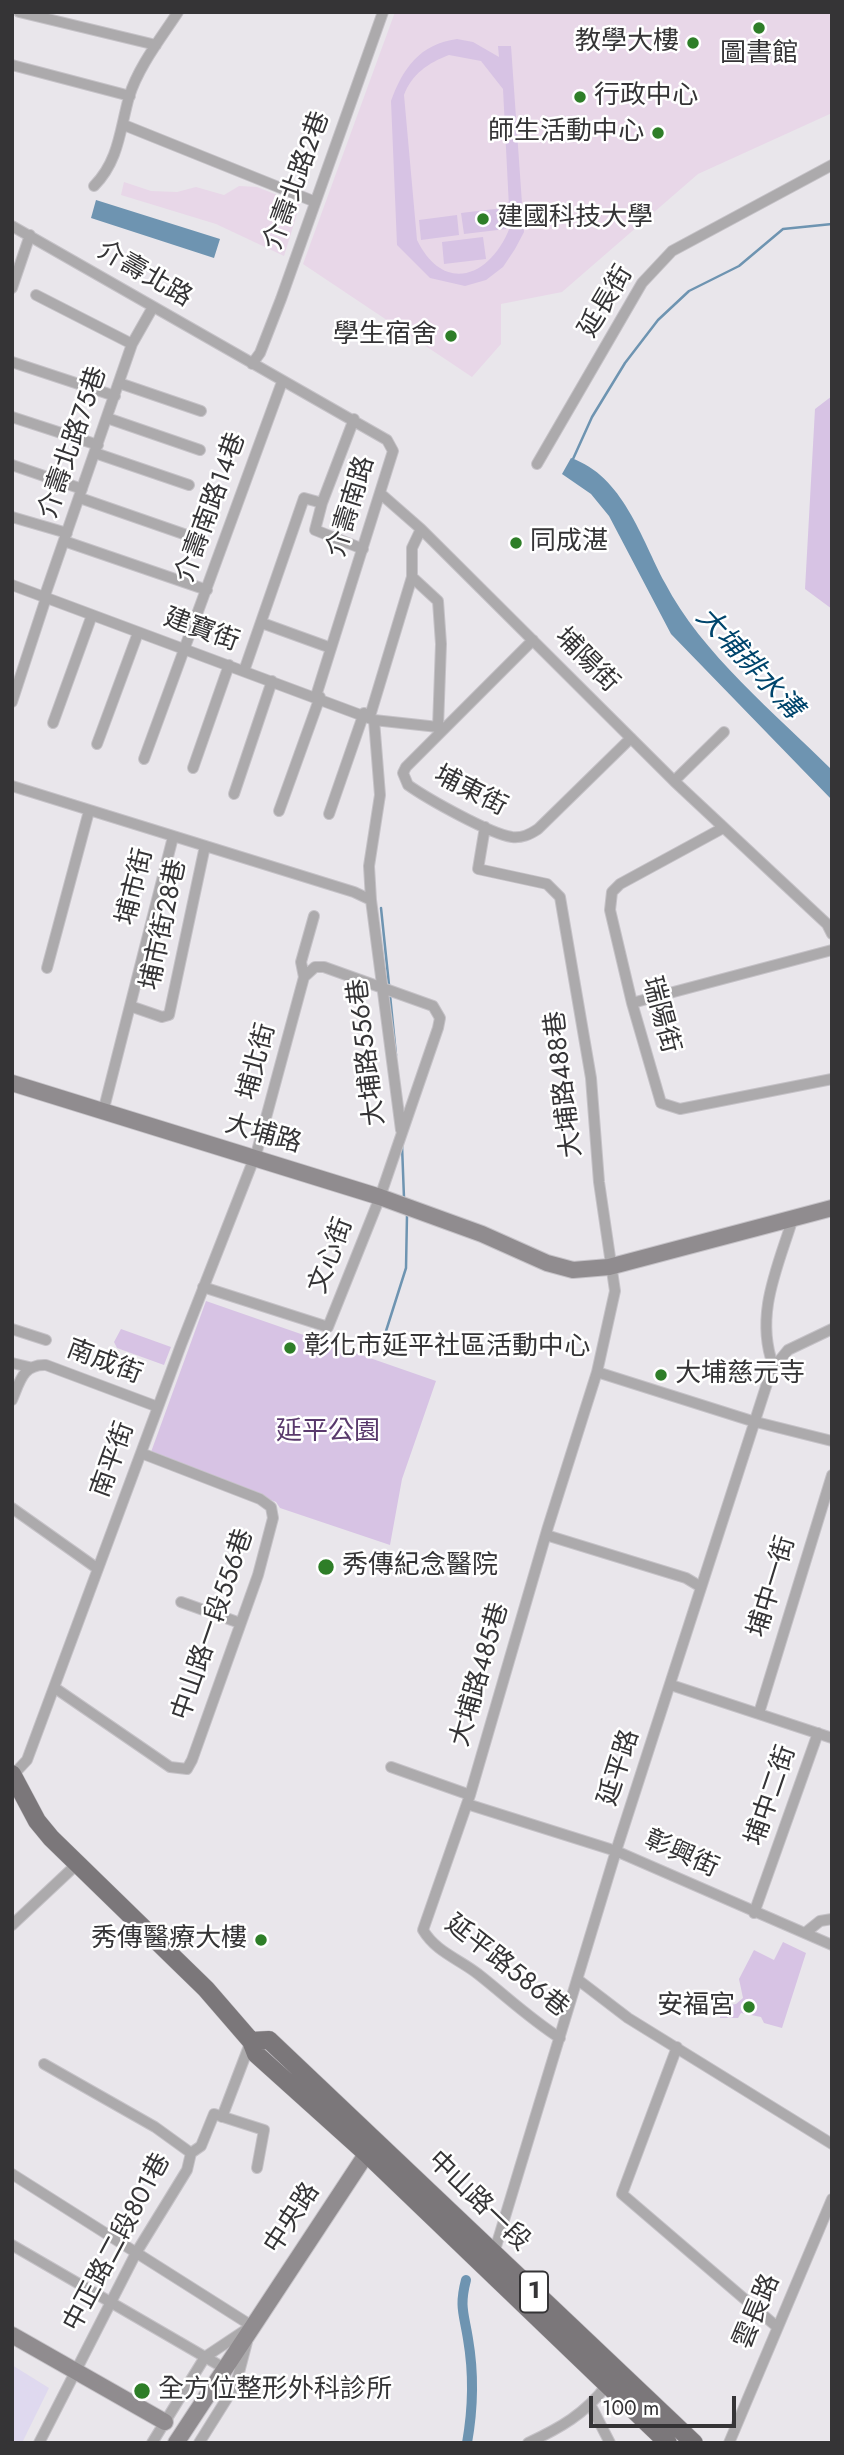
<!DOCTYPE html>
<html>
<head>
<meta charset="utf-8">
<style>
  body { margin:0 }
  #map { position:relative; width:844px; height:2455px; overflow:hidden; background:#e9e6eb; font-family:Jost,sans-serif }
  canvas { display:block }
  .frame { position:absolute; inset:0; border:14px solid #353436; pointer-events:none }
  .scale { position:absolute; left:589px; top:2396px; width:147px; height:32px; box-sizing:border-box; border:4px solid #353436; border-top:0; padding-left:9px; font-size:21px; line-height:24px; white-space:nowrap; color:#353436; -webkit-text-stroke:5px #fff; paint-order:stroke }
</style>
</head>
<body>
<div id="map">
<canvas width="844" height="2455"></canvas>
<div class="frame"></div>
<div class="scale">100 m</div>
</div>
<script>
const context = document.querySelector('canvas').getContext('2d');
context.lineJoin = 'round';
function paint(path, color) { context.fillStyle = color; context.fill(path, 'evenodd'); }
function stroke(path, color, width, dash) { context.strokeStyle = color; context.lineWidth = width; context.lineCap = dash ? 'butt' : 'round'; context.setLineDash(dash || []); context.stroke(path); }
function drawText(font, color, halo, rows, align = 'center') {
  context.font = font + ' Jost,"Noto Sans TC",sans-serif'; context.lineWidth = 5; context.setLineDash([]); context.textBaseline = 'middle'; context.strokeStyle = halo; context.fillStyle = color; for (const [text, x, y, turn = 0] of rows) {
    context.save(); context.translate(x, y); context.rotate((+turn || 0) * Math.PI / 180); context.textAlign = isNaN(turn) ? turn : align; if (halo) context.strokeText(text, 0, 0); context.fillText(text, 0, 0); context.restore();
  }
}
const industrial = new Path2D(`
  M12,2365L49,2388L22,2443H12Z`);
const education = new Path2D(`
  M395,12H832V113L698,174L562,292L501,304V344L472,377L303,264Z
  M124,182L151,191L177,192L196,187L224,195L239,186L257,187L300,204L284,256L216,224L121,195Z`);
const green = new Path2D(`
  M457,39L473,42L499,57L498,46H511L524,232L515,249L503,267L486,280L465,286L430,278L397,245L391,101C403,68 420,44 457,39ZM449,55L481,61L503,89L510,227C491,277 444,295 417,240L404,95C412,74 428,63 449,55Z
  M503,208L506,229L464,234L461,213Z
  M457,215L459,235L421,240L419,220Z
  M483,237L486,259L444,264L442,242Z
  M832,396V609L805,589L815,409Z
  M206,1301L436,1381L402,1479L390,1545L280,1508L276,1502L151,1452Z
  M121,1329L171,1347L164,1365L117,1348L114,1342Z
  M783,1942L806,1953L782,2028L764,2023L761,2017L741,2013L738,2018H720V2007L736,2004L743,1998L739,1979L754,1950L774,1960Z`);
const water = new Path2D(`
  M96,200L220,239L214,258L91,218Z
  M571,458C623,476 641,538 665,583C701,653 776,714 832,770V800L671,634L609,516L591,494L562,474Z`);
const stream = new Path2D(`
  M573,459L592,417L625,363L658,320L689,291L739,266L783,229L832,224
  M381,908L389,985
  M390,995L396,1055
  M402,1145L404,1198
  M386,1331L406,1268L407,1215`);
const canal = new Path2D(`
  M466,2280C459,2307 464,2313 468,2339C474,2374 473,2409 467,2443`);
const street = new Path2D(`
  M19,12L156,45
  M12,65L130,96
  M124,125L313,201
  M94,186C119,161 120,129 129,97C138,67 161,38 178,12
  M12,226L387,440L393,451L316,696
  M12,288L30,235
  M36,295L132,344
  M12,362L115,396
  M252,364L260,353L281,299L383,12
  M119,383L201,411
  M12,417L98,445
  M107,418L200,450
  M354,419L322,503L315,530L363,549
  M95,453L189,485
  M537,464L642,283L672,251L832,165
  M12,465L82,489
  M381,494L421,529L674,781L827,924L832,934
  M80,498L201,540
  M12,517L67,533
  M64,541L207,590
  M12,585L374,720L438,727L441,644L438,601L412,577
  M44,598L132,344L153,307
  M262,623L331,648
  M533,640L406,767L403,773L408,785C428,799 490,834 512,837C522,838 529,835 538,829L631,738
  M244,671L304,498L322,503
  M12,702L46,598
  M370,716L412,577V548L421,529
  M374,720L380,795L369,866L371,900L401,1130
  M53,723L92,615
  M97,744L138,633
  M144,759L282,382
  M193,768L229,665
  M674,781L724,732
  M12,786L354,892L371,900
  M234,794L272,681
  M279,811L320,697
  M329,814L364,713
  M485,827L478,869L547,884L560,897L591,1078L599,1182L615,1291L597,1372L548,1527L470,1795L423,1930C436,1952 459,1959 478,1974C506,1996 530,2019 560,2038
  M723,828L620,884L612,892L610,910L632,1003L661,1103L680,1109L832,1079
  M47,968L89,811
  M304,977L301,962L314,916
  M632,1003L832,950
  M130,1006L162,1017L169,1015L205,846
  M103,1112L173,837
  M12,1329L46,1340
  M12,1363L29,1367
  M773,1365C755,1315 777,1269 792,1221
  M597,1372L752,1421L832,1441
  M12,1400C20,1381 23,1364 46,1365L158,1407
  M12,1508L98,1569
  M546,1535L686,1578L701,1587
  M181,1602L240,1623
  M671,1685L832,1738
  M55,1688L170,1767L187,1769L192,1760L258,1575L273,1518L271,1507L260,1499L141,1453
  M759,1713L832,1475
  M391,1767L470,1795
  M13,1775L27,1760L181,1345L257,1151L304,977L315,967H324L433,1006L440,1018L438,1028L380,1197L328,1327L203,1287
  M467,1804L616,1851L832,1945
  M754,1913L818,1733
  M12,1925L76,1865
  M805,1933L820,1921L832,1919
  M577,1979L628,2018L832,2144
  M677,2047L622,2194L776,2326
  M44,2064L155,2127L191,2153
  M222,2117L251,2041
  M191,2153L201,2146L214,2114L264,2130L257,2168
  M12,2174L252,2326
  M12,2245L224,2368
  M494,2253L616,1851L771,1371L788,1350L832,1329
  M591,2406L610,2443
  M39,2443L136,2253L187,2170L191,2153
  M152,2443L205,2357L247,2329
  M199,2443L236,2384L247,2342
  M528,2443C560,2428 585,2414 607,2385
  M729,2443L832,2199`);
const secondary = new Path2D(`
  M12,1083L380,1197L482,1234L547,1263L573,1270L609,1267L832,1208
  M12,2335L165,2422
  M176,2443L373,2144`);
const primary = new Path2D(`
  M12,1774L37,1821L51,1838L206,1989L251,2041L256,2054L366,2153L668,2443
  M251,2041L269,2040L694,2443`);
const markers = [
  [759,28,7,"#2e7e28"],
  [693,43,7,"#2e7e28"],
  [580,97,7,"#2e7e28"],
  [658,133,7,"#2e7e28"],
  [483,219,7,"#2e7e28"],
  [451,336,7,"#2e7e28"],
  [516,543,7,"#2e7e28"],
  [290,1348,7,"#2e7e28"],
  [661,1375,7,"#2e7e28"],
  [326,1567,9,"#2e7e28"],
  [261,1940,7,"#2e7e28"],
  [749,2007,7,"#2e7e28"],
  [142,2391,9,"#2e7e28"]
];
const shields = [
  [534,2292,28]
];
const shieldNames = [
  ["1",534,2292]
];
const poiNames = [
  ["教學大樓",679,43,"right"],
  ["圖書館",759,55,"center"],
  ["行政中心",594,97],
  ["師生活動中心",644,133,"right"],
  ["建國科技大學",497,219],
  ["學生宿舍",437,336,"right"],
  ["同成湛",530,543],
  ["彰化市延平社區活動中心",304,1348],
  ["大埔慈元寺",675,1375],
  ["秀傳紀念醫院",342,1567],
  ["秀傳醫療大樓",247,1940,"right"],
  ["安福宮",735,2007,"right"],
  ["全方位整形外科診所",158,2391]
];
const streetNames = [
  ["介壽北路2巷",298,181,-70],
  ["介壽北路",144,275,30],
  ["延長街",607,302,-59],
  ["介壽北路75巷",74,443,-71],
  ["介壽南路",352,507,-73],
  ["介壽南路14巷",212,508,-70],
  ["建寶街",201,631,20],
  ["埔陽街",586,661,45],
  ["埔東街",470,792,27],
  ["埔市街",136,887,-76],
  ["埔市街28巷",165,925,-78],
  ["瑞陽街",660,1015,75],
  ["大埔路556巷",368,1052,-97],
  ["埔北街",258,1062,-75],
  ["大埔路488巷",565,1084,-97],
  ["大埔路",263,1135,16],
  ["文心街",332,1256,-69],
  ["南成街",104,1363,21],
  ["南平街",114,1460,-70],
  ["埔中一街",773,1587,-73],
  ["中山路一段556巷",214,1625,-71],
  ["大埔路485巷",481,1675,-74],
  ["延平路",620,1768,-72],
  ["埔中二街",772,1796,-71],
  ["彰興街",681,1855,24],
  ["延平路586巷",506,1967,38],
  ["中山路一段",478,2202,44],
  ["中央路",293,2219,-57],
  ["中正路二段801巷",118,2243,-62],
  ["雲長路",758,2312,-67]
];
const parkNames = [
  ["延平公園",328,1433]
];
const waterNames = [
  ["大埔排水溝",748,664,47]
];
paint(industrial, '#dfd9ef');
paint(education, '#e8d7e8');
paint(green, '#d7c3e4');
paint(water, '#6e94b1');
stroke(stream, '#6e94b1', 2.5);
stroke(canal, '#6e94b1', 10);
stroke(street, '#c5c2c7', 12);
stroke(secondary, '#c5c2c7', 18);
stroke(primary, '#c5c2c7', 19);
stroke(street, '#acaaac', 10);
stroke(secondary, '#908c8f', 16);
stroke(primary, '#7b777a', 18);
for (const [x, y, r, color] of markers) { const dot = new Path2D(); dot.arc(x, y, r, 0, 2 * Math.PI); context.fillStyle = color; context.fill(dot); stroke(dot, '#fff', 2.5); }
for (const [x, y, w] of shields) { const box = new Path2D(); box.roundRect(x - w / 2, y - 20.5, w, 41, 5); context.fillStyle = '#fff'; context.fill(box); stroke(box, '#353436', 2); }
drawText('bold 24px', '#353436', null, shieldNames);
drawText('26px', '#353436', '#fff', poiNames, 'left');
drawText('26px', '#353436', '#fff', streetNames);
drawText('26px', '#59396c', '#fff', parkNames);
drawText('italic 28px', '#00456c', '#fff', waterNames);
</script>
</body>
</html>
